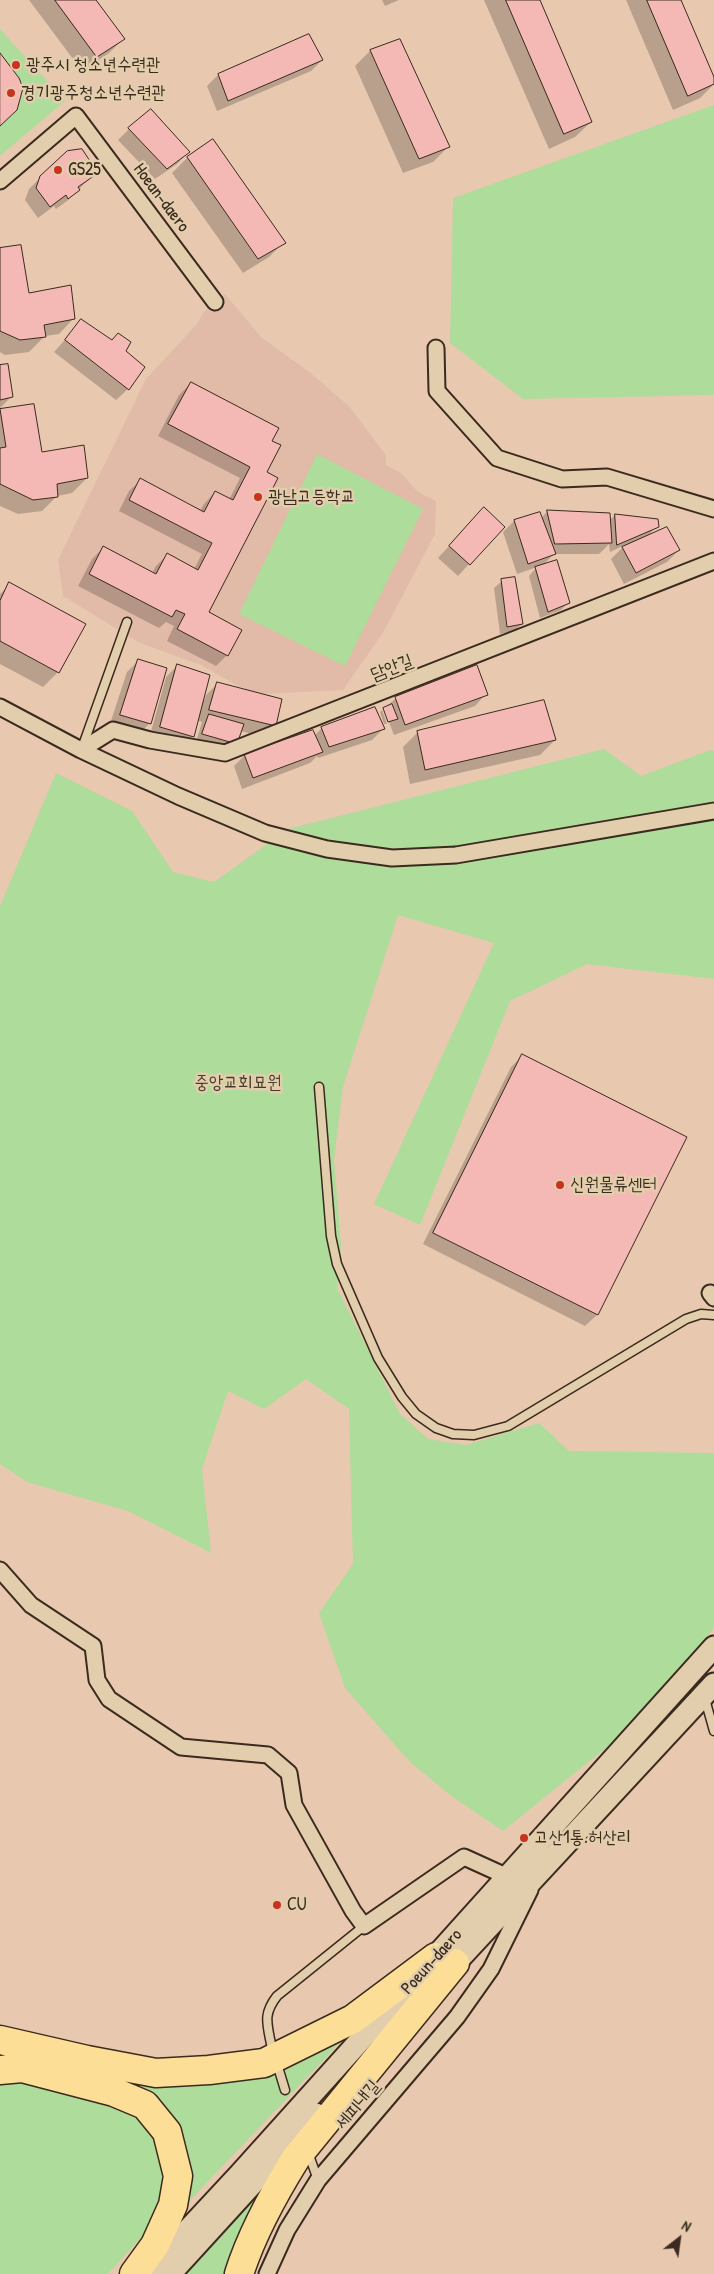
<!DOCTYPE html>
<html>
<head>
<meta charset="utf-8">
<style>
  body { margin:0 }
  #map { position:relative; width:714px; height:2274px; overflow:hidden; background:#e8c8af; font-family:"Patrick Hand",sans-serif }
  canvas { display:block }
  .north { position:absolute; left:654px; top:2214px; width:50px; height:50px; -webkit-text-stroke:4px #e2ceac; paint-order:stroke; rotate:30deg; font-size:14px; font-weight:700; line-height:20px; text-align:center; color:#3b2a1e }
  .north::after { content:''; display:block; margin:auto; width:18px; height:22px; background:#3b2a1e; clip-path:polygon(50% 0,100% 100%,50% 72%,0 100%) }
</style>
</head>
<body>
<div id="map">
<canvas width="714" height="2274"></canvas>
<div class="north">N</div>
</div>
<script>
const context = document.querySelector('canvas').getContext('2d');
context.lineJoin = 'round';
function paint(path, color) { context.fillStyle = color; context.fill(path, 'evenodd'); }
function stroke(path, color, width, dash) { context.strokeStyle = color; context.lineWidth = width; context.lineCap = dash ? 'butt' : 'round'; context.setLineDash(dash || []); context.stroke(path); }
function drawText(font, color, halo, rows, align = 'center') {
  context.font = font + ' "Patrick Hand","Poor Story",sans-serif'; context.lineWidth = 5; context.setLineDash([]); context.textBaseline = 'middle'; context.strokeStyle = halo; context.fillStyle = color; for (const [text, x, y, turn = 0] of rows) {
    context.save(); context.translate(x, y); context.rotate((+turn || 0) * Math.PI / 180); context.textAlign = isNaN(turn) ? turn : align; if (halo) context.strokeText(text, 0, 0); context.fillText(text, 0, 0); context.restore();
  }
}
const built = new Path2D(`
  M225,294L261,337L308,371L349,406L385,454L386,465L401,473L418,492L436,501L435,534L384,631L343,690L260,694L238,686L201,665L140,643L63,596L58,560L146,379L196,325L204,312Z`);
const green = new Path2D(`
  M0,29L65,101L0,156Z
  M714,105V395L523,399L450,343L453,198Z
  M317,454L423,509L345,666L239,614Z
  M604,749L641,776L710,750L714,751V979L587,964L510,1001L420,1225L374,1204L494,943L398,915L343,1087L334,1159L341,1245L337,1288L400,1414L428,1439L466,1445L539,1423L569,1451L714,1453V1628L639,1721L503,1831L450,1795L409,1761L345,1688L319,1613L353,1564L349,1409L306,1379L264,1409L228,1391L202,1469L211,1553L128,1511L27,1482L0,1464V906L56,773L132,811L173,872L214,882L288,829Z
  M353,2029L178,2213L170,2123L0,2061V2051L169,2078Z
  M20,2080L87,2091L155,2126L170,2190L147,2231L108,2274H0V2081Z
  M260,2192L229,2274H186Z`);
const shadow = new Path2D(`
  M29,0H95L124,38L109,53L82,71Z
  M382,0H399L385,6Z
  M484,0H539L591,122L575,137L549,149Z
  M626,0H680L714,81V84L700,98L673,110Z
  M399,41L448,147L433,162L403,173L355,66L370,51Z
  M322,60L311,71L217,111L207,86L218,75Z
  M129,129L188,152L177,164L155,179L118,140Z
  M212,140L284,242L269,257L243,273L172,173L187,158Z
  M96,172L67,201L56,209L54,206L38,218L25,200L29,189L41,177Z
  M0,249L28,294L74,318L59,334L45,336L29,352L5,355L0,352Z
  M82,321L124,352L128,389L116,400L54,352Z
  M0,367L11,397L0,408Z
  M191,383L271,442L265,473L207,613L227,655L216,666L167,641L174,626L166,622L159,628L78,586L92,559L103,548L152,573L156,566L167,555L194,569L202,554L119,511L129,491L141,480L200,511L204,504L215,492L229,500L240,478L158,436L179,395Z
  M33,405L41,454L87,478L72,493L57,496L42,511L18,514L0,506V411Z
  M548,511L609,521L615,515L656,520L657,526L646,538L679,550L667,562L624,584L611,559L625,545L610,552L609,544L599,554H554L542,566L569,602L561,610L540,618L529,576L537,567L517,574L503,532L514,521L541,518Z
  M473,520L469,564L458,576L438,558Z
  M502,581L522,624L514,631L500,634L494,588Z
  M10,584L58,672L43,687L0,664V594Z
  M138,661L150,723L139,734L109,727L127,672Z
  M178,665L202,700L204,701L206,695L217,684L275,725L263,737L241,731L229,751L196,742L202,722L197,720L193,736L181,748L149,739L166,677Z
  M486,694L475,706L394,735L384,709L396,698Z
  M382,710L387,724H384L380,712Z
  M322,728L383,729L372,740L318,758L317,756L310,763L242,789L234,766L245,755L314,736Z
  M418,732L555,740L540,755L410,784L403,747Z
  M522,1056L685,1138L597,1315L585,1326L423,1244L511,1067Z`);
const building = new Path2D(`
  M55,0H96L125,39L97,57Z
  M506,0H540L592,122L564,134Z
  M647,0H681L714,77V84L688,96Z
  M309,34L323,60L228,101L218,74Z
  M400,39L450,147L419,159L370,50Z
  M0,53L19,78L23,88L17,110L0,126Z
  M151,109L190,152L167,169L128,128Z
  M213,139L286,243L258,259L187,157Z
  M82,149L98,173L78,187L80,190L68,199L66,195L50,207L36,188L40,176L67,151Z
  M21,245L29,293L71,285L75,319L44,325L46,337L20,340L0,331V248Z
  M81,319L112,340L118,333L131,342L126,351L145,367L129,390L65,340Z
  M8,364L13,397L0,400V365Z
  M191,382L279,428L272,441L281,445L267,472L278,478L209,612L242,630L228,656L177,629L185,614L176,610L172,617L89,574L103,546L156,574L167,553L198,570L212,543L129,500L140,478L204,512L215,491L233,500L250,467L168,424Z
  M34,404L42,452L84,445L88,478L57,484L58,497L33,500L0,484V448L6,447L0,409Z
  M484,507L505,527L470,565L449,546Z
  M547,510L610,513L612,543L555,544Z
  M540,512L556,554L528,564L514,520Z
  M615,514L658,519L659,527L617,545Z
  M667,527L680,550L636,573L622,547Z
  M557,560L570,603L548,612L535,567Z
  M515,577L523,624L507,627L501,579Z
  M9,582L86,624L59,673L0,641V601Z
  M138,659L167,668L151,724L120,715Z
  M177,664L210,675L194,737L160,727Z
  M477,665L488,695L405,725L395,697Z
  M217,682L282,699L276,726L209,710Z
  M544,700L556,740L425,770L417,731Z
  M392,704L398,719L388,722L383,708Z
  M375,707L385,729L329,747L321,727Z
  M209,714L244,724L237,744L202,734Z
  M313,730L323,752L253,778L244,754Z
  M522,1054L687,1137L598,1315L433,1233Z`);
const lane = new Path2D(`
  M82,748L127,622
  M319,1087L331,1236L337,1264L378,1358L402,1397L416,1414L436,1428L453,1434L474,1435L508,1426L686,1319L701,1314L714,1315
  M705,1699L714,1731
  M271,2044C267,2023 263,2014 277,1996L364,1926
  M278,2067L285,2090
  M309,2155L318,2180`);
const street = new Path2D(`
  M0,181L76,116L215,302
  M436,348L437,391L497,458L562,479L607,477L714,509
  M0,707L81,750L178,796L265,833L327,849L392,858L456,855L714,811
  M81,750L113,730L150,740L225,753L714,561
  M710,1293L714,1298
  M0,1570L31,1605L93,1646L97,1680L109,1699L181,1747L268,1755L289,1773L294,1805L353,1911L364,1926L464,1857L508,1877
  M267,2274L287,2230L318,2180L457,2017L491,1969L530,1890`);
const secondary = new Path2D(`
  M445,1974L714,1684
  M147,2274L240,2174L714,1647
  M170,2274L316,2114`);
const highway = new Path2D(`
  M0,2040L87,2060L156,2073L209,2070L264,2063L353,2019L436,1957
  M0,2070L22,2068L114,2092L145,2105L167,2132L178,2176L173,2205L155,2245L134,2274
  M239,2274C252,2233 273,2195 296,2158L455,1963`);
const markers = [
  [16,65,5,"#c8321e"],
  [11,93,5,"#c8321e"],
  [58,170,5,"#c8321e"],
  [258,497,5,"#c8321e"],
  [560,1185,5,"#c8321e"],
  [524,1838,5,"#c8321e"],
  [277,1905,5,"#c8321e"]
];
const poiNames = [
  ["광주시 청소년수련관",26,65],
  ["경기광주청소년수련관",21,93],
  ["GS25",68,170],
  ["광남고등학교",268,497],
  ["신원물류센터",570,1185],
  ["고산1통.허산리",534,1838],
  ["CU",287,1905]
];
const streetNames = [
  ["Hoean-daero",161,198,53],
  ["담안길",392,668,-21],
  ["Poeun-daero",432,1962,-48],
  ["세피내길",358,2105,-50]
];
const parkNames = [
  ["중앙교회묘원",238,1083]
];
paint(built, '#e1bba8');
paint(green, '#aedc9b');
paint(shadow, '#0003');
paint(building, '#f5b9b5');
stroke(building, '#3b2a1e', 1);
stroke(lane, '#3b2a1e', 11);
stroke(street, '#3b2a1e', 19);
stroke(secondary, '#3b2a1e', 25);
stroke(highway, '#3b2a1e', 31);
stroke(lane, '#e2ceac', 8);
stroke(street, '#e2ceac', 15);
stroke(secondary, '#e2ceac', 21);
stroke(highway, '#fcde96', 28);
for (const [x, y, r, color] of markers) { const dot = new Path2D(); dot.arc(x, y, r, 0, 2 * Math.PI); context.fillStyle = color; context.fill(dot); stroke(dot, '#e2ceac', 2); }
drawText('18px', '#3b2a1e', '#e2ceac', poiNames, 'left');
drawText('18px', '#3b2a1e', '#e2ceac', streetNames);
drawText('18px', '#463c2a', '#e2ceac', parkNames);
</script>
</body>
</html>
